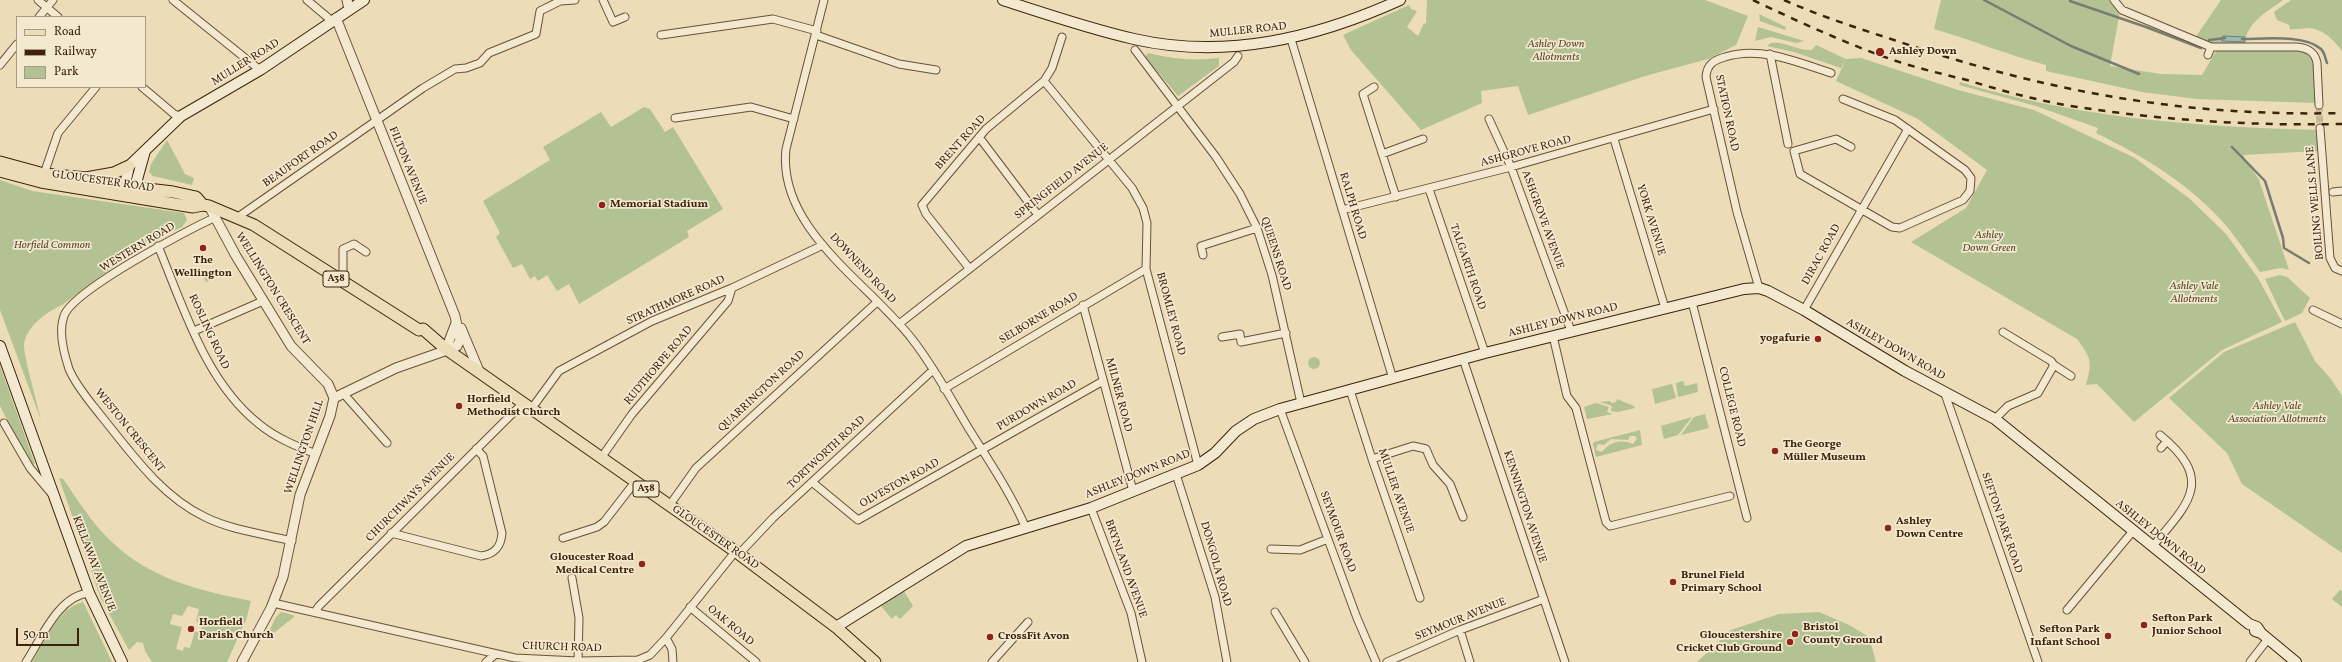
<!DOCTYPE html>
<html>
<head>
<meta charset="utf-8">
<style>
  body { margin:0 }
  #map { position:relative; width:2342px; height:662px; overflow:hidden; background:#ecdcb7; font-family:Vollkorn,serif }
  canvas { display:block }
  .legend { position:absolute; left:16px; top:16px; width:130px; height:72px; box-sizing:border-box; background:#f3e8d0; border:1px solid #ab9981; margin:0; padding:5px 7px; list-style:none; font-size:12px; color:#3e220b }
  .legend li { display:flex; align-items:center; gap:8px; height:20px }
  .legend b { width:20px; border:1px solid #ab9981 }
  .scale { position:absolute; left:16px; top:628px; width:63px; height:18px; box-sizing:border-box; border:2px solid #3e220b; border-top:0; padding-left:5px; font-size:12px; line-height:14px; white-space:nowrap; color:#3e220b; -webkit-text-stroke:3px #f3e8d0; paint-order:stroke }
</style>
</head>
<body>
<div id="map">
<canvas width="2342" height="662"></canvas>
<ul class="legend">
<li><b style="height:5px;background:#ecdcb7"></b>Road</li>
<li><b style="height:5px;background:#3e220b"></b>Railway</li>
<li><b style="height:11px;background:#b2c293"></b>Park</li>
</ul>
<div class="scale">50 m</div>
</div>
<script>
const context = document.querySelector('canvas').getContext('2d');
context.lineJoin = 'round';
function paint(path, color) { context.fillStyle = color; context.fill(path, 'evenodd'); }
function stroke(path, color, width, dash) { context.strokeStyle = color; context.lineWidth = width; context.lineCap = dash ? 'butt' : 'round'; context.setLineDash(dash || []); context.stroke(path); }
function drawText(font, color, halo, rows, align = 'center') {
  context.font = font + ' Vollkorn,serif'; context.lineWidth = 3.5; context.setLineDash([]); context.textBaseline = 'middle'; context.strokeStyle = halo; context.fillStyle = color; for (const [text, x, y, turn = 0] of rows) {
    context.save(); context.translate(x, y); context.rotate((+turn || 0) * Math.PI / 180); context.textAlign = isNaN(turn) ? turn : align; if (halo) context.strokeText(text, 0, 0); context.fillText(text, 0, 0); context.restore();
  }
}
const green = new Path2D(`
  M1427,0H1705L1748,16L1736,45L1708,59L1645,76L1528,115L1518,86L1481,91L1482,103L1421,130L1351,50L1343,35L1409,5L1411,9L1417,11L1407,27L1418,36L1424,23L1426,24Z
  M1941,0H2112L2120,11L2110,66L2161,74L2202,75L2216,51L2219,49L2301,50C2320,57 2315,86 2316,103L2197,99L2142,92L2046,71V65C2008,55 1972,40 1934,29Z
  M2221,0H2283C2267,12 2245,23 2245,45H2211L2195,38Z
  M2291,0H2342V51C2334,40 2323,29 2309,28C2302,28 2296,30 2290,29L2289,25L2277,20L2274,12Z
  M1759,14L1786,27L1785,30L1760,21Z
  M1758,27L1804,41L1796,43L1771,37L1755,41Z
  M1771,43C1786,41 1797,51 1812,50L1816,45L1846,59L1841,68L1794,52L1767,46Z
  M1148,53C1172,59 1194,61 1219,58V66L1178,96L1145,57Z
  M1861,58L1958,90L2034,110L2135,158L2190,199L2226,234L2258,278L2282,322L2222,350L2134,422L2097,384L2086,385C2092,362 2092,359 2077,339L1911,242L1966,208L1987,170L1918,119L1836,81L1846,59Z
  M1960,82C2076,118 2197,127 2318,130L2319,151L2243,155L2259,180L2289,270L2281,268L2260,272C2250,258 2240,243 2229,229C2193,186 2145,157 2096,133L2098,128L2036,106L1959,85Z
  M644,107L650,109L665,132L673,127L723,209L687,231L689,237L579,304L569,284L557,291L547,275L538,281L535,276L530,279L522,264L513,268L496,237L500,233L483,201L550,160L543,147L601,112L611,127Z
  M167,140L185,174L194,178L192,185L153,176L149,172L151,164Z
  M0,180L32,191L184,213L187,220L182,227L146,243L62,305C46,312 27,326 24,344C23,354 38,406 41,420L0,310Z
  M220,269L223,275L206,282L203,276Z
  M2280,275L2287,277L2310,298L2302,313L2285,321L2265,279Z
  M2295,322L2315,361L2331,379L2342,396V553L2242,484L2227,453L2169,398L2224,352Z
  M1308 363a6 6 0 1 1 12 0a6 6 0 1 1-12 0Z
  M0,366L35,464L31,465L0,406Z
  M1683,381L1685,386L1697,383L1698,392L1678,397L1676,383Z
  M1672,384L1676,398L1655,404L1652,389Z
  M1617,399L1634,406L1635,408L1618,412L1611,411L1612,406L1600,402L1609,401L1612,403L1616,402Z
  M1596,403L1609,407L1607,412L1613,414L1587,419L1584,407Z
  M1705,414L1709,428L1681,435L1694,417Z
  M1692,417L1678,435L1664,439L1661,426Z
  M1640,430L1642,445L1596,457L1593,444L1594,442ZM1630,436H1635L1637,439L1633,444C1620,439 1610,442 1602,452L1596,450L1598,444L1604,445L1611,439L1628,440Z
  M59,478L63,479C78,500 93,525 112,542C150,579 201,591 251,601L246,620L227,662H152L145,651L143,643L137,642L129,650L101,599ZM188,606L199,609L196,621L203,623L200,633L195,631L190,648L184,647L183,651L176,649L182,627L170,624L173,614L182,616Z
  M2340,590L2342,591V607L2332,599Z
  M904,591L913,606L900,619L896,615L892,619L881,606Z
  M83,602L112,662H32C45,641 57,609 83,602Z
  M281,612L293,615L294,617L265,640L276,617Z
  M1819,612L1849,625L1869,637L1876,662H1697L1731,630L1779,614Z`);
const water = new Path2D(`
  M2223,36L2245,37V42L2222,41Z`);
const stream = new Path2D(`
  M1984,0L2071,46L2139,74
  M2070,1L2146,27L2201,48
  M2242,39C2263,39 2305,34 2321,49C2325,53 2325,58 2327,63
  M2209,40L2225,38
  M2232,147L2265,181L2283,238L2284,248L2309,263`);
const minorTunnel = new Path2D(`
  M2319,105L2320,128`);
const minor = new Path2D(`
  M38,0L58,17
  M173,0L260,70
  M307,0L332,21
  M603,0L613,22L625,17
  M824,0L786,149C777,229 869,283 912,339C934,367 951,399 969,429C989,461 1010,492 1025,526
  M2114,0L2122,10L2211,47H2297C2308,48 2315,52 2317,63L2319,105
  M39,17L53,0
  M661,35L773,19L817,31
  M816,35L899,64L936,70
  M1291,39L1393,379
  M1135,50L1216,157L1240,194L1257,228L1272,275L1301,403
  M1770,54L1788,144
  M2208,55L2211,47
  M0,65L17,44
  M1044,81L1132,188L1143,208L1147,223L1146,269L1198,465
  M142,87L174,114L181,116
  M1374,87L1363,94L1396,197
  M1843,99L1895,120L1965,170L1971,178L1970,191L1963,200L1900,228L1892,227L1800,174L1794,151L1836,139L1851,147
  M675,118L751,107L794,119
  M1489,119L1511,167L1571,331
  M2320,128L2330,258L2335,268L2342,271
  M979,137L1038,215
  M1614,139L1665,308
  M1382,154L1423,139
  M44,174L58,133L96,87
  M1429,189L1485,353
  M2333,192L2342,191
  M1342,210L1511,167L1714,109
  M238,217L423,88L455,69L466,68L480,63L489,53L536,34L540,11L560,1L575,0
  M214,218C187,230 72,291 64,316C58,332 64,354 69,369C76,386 91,403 102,417C132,454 161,496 205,517C231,530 264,534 292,541
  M158,246C184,308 205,381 259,424C276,438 296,446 316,454
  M1203,255L1201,246L1257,228
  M969,268L926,214L922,205L986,129L1044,81L1052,68L1062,37
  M343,283V249L354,244L366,252
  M1759,288L1737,212L1706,77C1707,64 1714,60 1725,57C1761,46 1797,62 1831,73
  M1692,302L1747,518
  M1083,305L1133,491
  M1804,310L1908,129
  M2313,310L2342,324
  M899,324L1234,62L1238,56
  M194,331L263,301
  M2003,332L2051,361L2054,365L2071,376
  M1553,336L1567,396L1576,408L1606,522L1610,526L1730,496
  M1222,337L1240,334L1241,342L1286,333
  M1463,359L1565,662
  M944,389L1146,269
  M1350,390L1372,459L1420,598
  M1944,391L2038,662
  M343,393L387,443
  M532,408L559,371L652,321L732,288L823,245
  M1280,409L1357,618L1376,662
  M1995,419L2008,406L2038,393L2054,365
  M4,423L30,468L51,493
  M2161,448L2167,441
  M601,458L632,414L728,301L732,288
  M1372,459L1413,446L1426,449L1433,465L1450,484L1463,517
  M1176,474L1215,597L1227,662
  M812,482L858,520L1103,381
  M669,506L696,468L877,302
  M1091,508L1131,613L1142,662
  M391,533L481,556C495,554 501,547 502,533L483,456L476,449
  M563,538L597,527L604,522L635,482
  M2152,547C2189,503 2215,480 2160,435
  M1271,549L1300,550L1328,539
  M739,554L773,518L933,370
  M572,578L579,618L578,662
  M273,603L515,658L578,661L638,660L650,655L666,638L735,552
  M690,607L756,662
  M2067,610L2133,531
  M315,612L319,606L524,402
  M1275,612L1305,662
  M1460,630L1470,662
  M666,638L672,649L673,662
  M26,662C41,639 59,595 89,593
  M486,662L496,654
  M992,662L1028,622
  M1387,662L1460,630L1544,599
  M2250,662L2268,639`);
const tertiary = new Path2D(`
  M347,0L349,9
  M209,206L236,256L291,346L328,384L334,398L330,416L300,495L283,577L271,608L242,662
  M461,328L479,371
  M446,349L456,323
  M334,398L396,368L453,348L457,346L460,340L455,316L336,18`);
const secondary = new Path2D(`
  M1003,0C1046,14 1090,29 1134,39C1226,60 1316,38 1400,0
  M123,194L129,166L181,116L260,70L364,0
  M133,194L145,151
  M0,346L89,593L122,662
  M836,627L966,546L1091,508L1198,465L1215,453L1236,431L1254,419L1280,409L1485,353L1744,289L1759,288L1768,291L1804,310L1905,371L1995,419L2249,624L2257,627L2261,633
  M2255,631L2261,633L2296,662`);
const primary = new Path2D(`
  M0,162L44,174L86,178L96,183L173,192L196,197L203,205
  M0,171L41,182L193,207L203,205L209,206L254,225L419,330L423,329L446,349L739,554L836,627L875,662
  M86,178L114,173L129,166`);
const rail = new Path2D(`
  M1753,0C1799,22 1845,43 1893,60C1917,68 1942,74 1967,80C1999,90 2032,99 2065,105C2157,120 2249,126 2342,124
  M1784,0C1820,16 1857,28 1894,40C2044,91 2183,117 2342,113`);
const markers = [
  [1880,52,5,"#8f2418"],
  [602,205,4,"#8f2418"],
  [203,248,4,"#8f2418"],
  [1818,339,4,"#8f2418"],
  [459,406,4,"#8f2418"],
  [1775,451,4,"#8f2418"],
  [1888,528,4,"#8f2418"],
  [642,564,4,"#8f2418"],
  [1673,582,4,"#8f2418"],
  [2144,625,4,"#8f2418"],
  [191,629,4,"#8f2418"],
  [1795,634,4,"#8f2418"],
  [2108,636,4,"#8f2418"],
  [990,637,4,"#8f2418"],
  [1790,642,4,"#8f2418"]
];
const shields = [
  [336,279,26],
  [646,489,26]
];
const shieldNames = [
  ["A38",336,279],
  ["A38",646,489]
];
const streetNames = [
  ["MULLER ROAD",1248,31,-6],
  ["MULLER ROAD",246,63,-32],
  ["STATION ROAD",1726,113,78],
  ["BRENT ROAD",961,143,-48],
  ["ASHGROVE ROAD",1526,152,-15],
  ["BEAUFORT ROAD",301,160,-35],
  ["FILTON AVENUE",407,166,68],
  ["GLOUCESTER ROAD",103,182,8],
  ["SPRINGFIELD AVENUE",1062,182,-38],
  ["BOILING WELLS LANE",2316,203,-95],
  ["RALPH ROAD",1352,206,73],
  ["ASHGROVE AVENUE",1542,220,70],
  ["YORK AVENUE",1650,220,73],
  ["WESTERN ROAD",138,248,-31],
  ["QUEENS ROAD",1275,254,72],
  ["DIRAC ROAD",1822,255,-61],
  ["TALGARTH ROAD",1467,267,71],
  ["DOWNEND ROAD",862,269,47],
  ["WELLINGTON CRESCENT",272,289,58],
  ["STRATHMORE ROAD",676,301,-24],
  ["BROMLEY ROAD",1170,314,75],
  ["SELBORNE ROAD",1039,319,-31],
  ["ASHLEY DOWN ROAD",1563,321,-14],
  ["ROSLING ROAD",208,332,65],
  ["ASHLEY DOWN ROAD",1895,350,30],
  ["RUDTHORPE ROAD",659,366,-50],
  ["QUARRINGTON ROAD",762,392,-43],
  ["MILNER ROAD",1118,395,75],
  ["PURDOWN ROAD",1037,406,-30],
  ["COLLEGE ROAD",1731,407,76],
  ["WESTON CRESCENT",129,431,51],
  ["WELLINGTON HILL",305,447,-71],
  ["TORTWORTH ROAD",827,453,-43],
  ["ASHLEY DOWN ROAD",1138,475,-22],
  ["OLVESTON ROAD",900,484,-29],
  ["MULLER AVENUE",1395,491,71],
  ["CHURCHWAYS AVENUE",411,498,-45],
  ["KENNINGTON AVENUE",1524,507,72],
  ["SEFTON PARK ROAD",2001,523,71],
  ["SEYMOUR ROAD",1337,532,70],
  ["GLOUCESTER ROAD",715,538,35],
  ["ASHLEY DOWN ROAD",2160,538,39],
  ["KELLAWAY AVENUE",93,564,69],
  ["DONGOLA ROAD",1215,564,74],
  ["BRYNLAND AVENUE",1125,569,70],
  ["SEYMOUR AVENUE",1461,620,-22],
  ["OAK ROAD",730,626,40],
  ["CHURCH ROAD",562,648,2]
];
const parkNames = [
  ["Ashley Down",1556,45],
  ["Allotments",1556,58],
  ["Ashley",1989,236],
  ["Down Green",1989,249],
  ["Horfield Common",52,246],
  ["Ashley Vale",2194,287],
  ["Allotments",2194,300],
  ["Ashley Vale",2277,407],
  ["Association Allotments",2277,420]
];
const poiNames = [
  ["Ashley Down",1889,52],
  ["Memorial Stadium",610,205],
  ["The",203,261,"center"],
  ["Wellington",203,274,"center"],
  ["yogafurie",1810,339,"right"],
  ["Horfield",467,400],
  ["Methodist Church",467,413],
  ["The George",1783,445],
  ["Müller Museum",1783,458],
  ["Ashley",1896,522],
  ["Down Centre",1896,535],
  ["Gloucester Road",634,558,"right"],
  ["Medical Centre",634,571,"right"],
  ["Brunel Field",1681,576],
  ["Primary School",1681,589],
  ["Sefton Park",2152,619],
  ["Junior School",2152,632],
  ["Horfield",199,623],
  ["Parish Church",199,636],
  ["Bristol",1803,628],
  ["County Ground",1803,641],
  ["Sefton Park",2100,630,"right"],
  ["Infant School",2100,643,"right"],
  ["Gloucestershire",1782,636,"right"],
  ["Cricket Club Ground",1782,649,"right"],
  ["CrossFit Avon",998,637]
];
paint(green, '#b2c293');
paint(water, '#9bbab6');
stroke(water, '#767d72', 1);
stroke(stream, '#767d72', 2.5);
stroke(minorTunnel, '#c9b795', 7, [7, 3.5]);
stroke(minor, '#6a5036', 9);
stroke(tertiary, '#6a5036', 11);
stroke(secondary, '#3e220b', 12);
stroke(primary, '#3e220b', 13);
stroke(minor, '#f3e8d0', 7);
stroke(tertiary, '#f3e8d0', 9);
stroke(secondary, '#f3e8d0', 10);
stroke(primary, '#ecdcb7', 11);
stroke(rail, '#3e220b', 2.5, [7, 7]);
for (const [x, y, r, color] of markers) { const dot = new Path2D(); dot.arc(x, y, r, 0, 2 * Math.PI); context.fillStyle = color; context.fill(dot); stroke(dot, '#f3e8d0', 1.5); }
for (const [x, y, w] of shields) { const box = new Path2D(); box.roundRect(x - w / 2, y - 8, w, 16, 3); context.fillStyle = '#f3e8d0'; context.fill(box); stroke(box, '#3e220b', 1); }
drawText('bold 10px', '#3e220b', null, shieldNames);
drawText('11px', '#3e220b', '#f3e8d0', streetNames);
drawText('italic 11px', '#5b4a2d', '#f3e8d0', parkNames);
drawText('bold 11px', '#3e220b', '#f3e8d0', poiNames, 'left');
</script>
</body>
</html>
